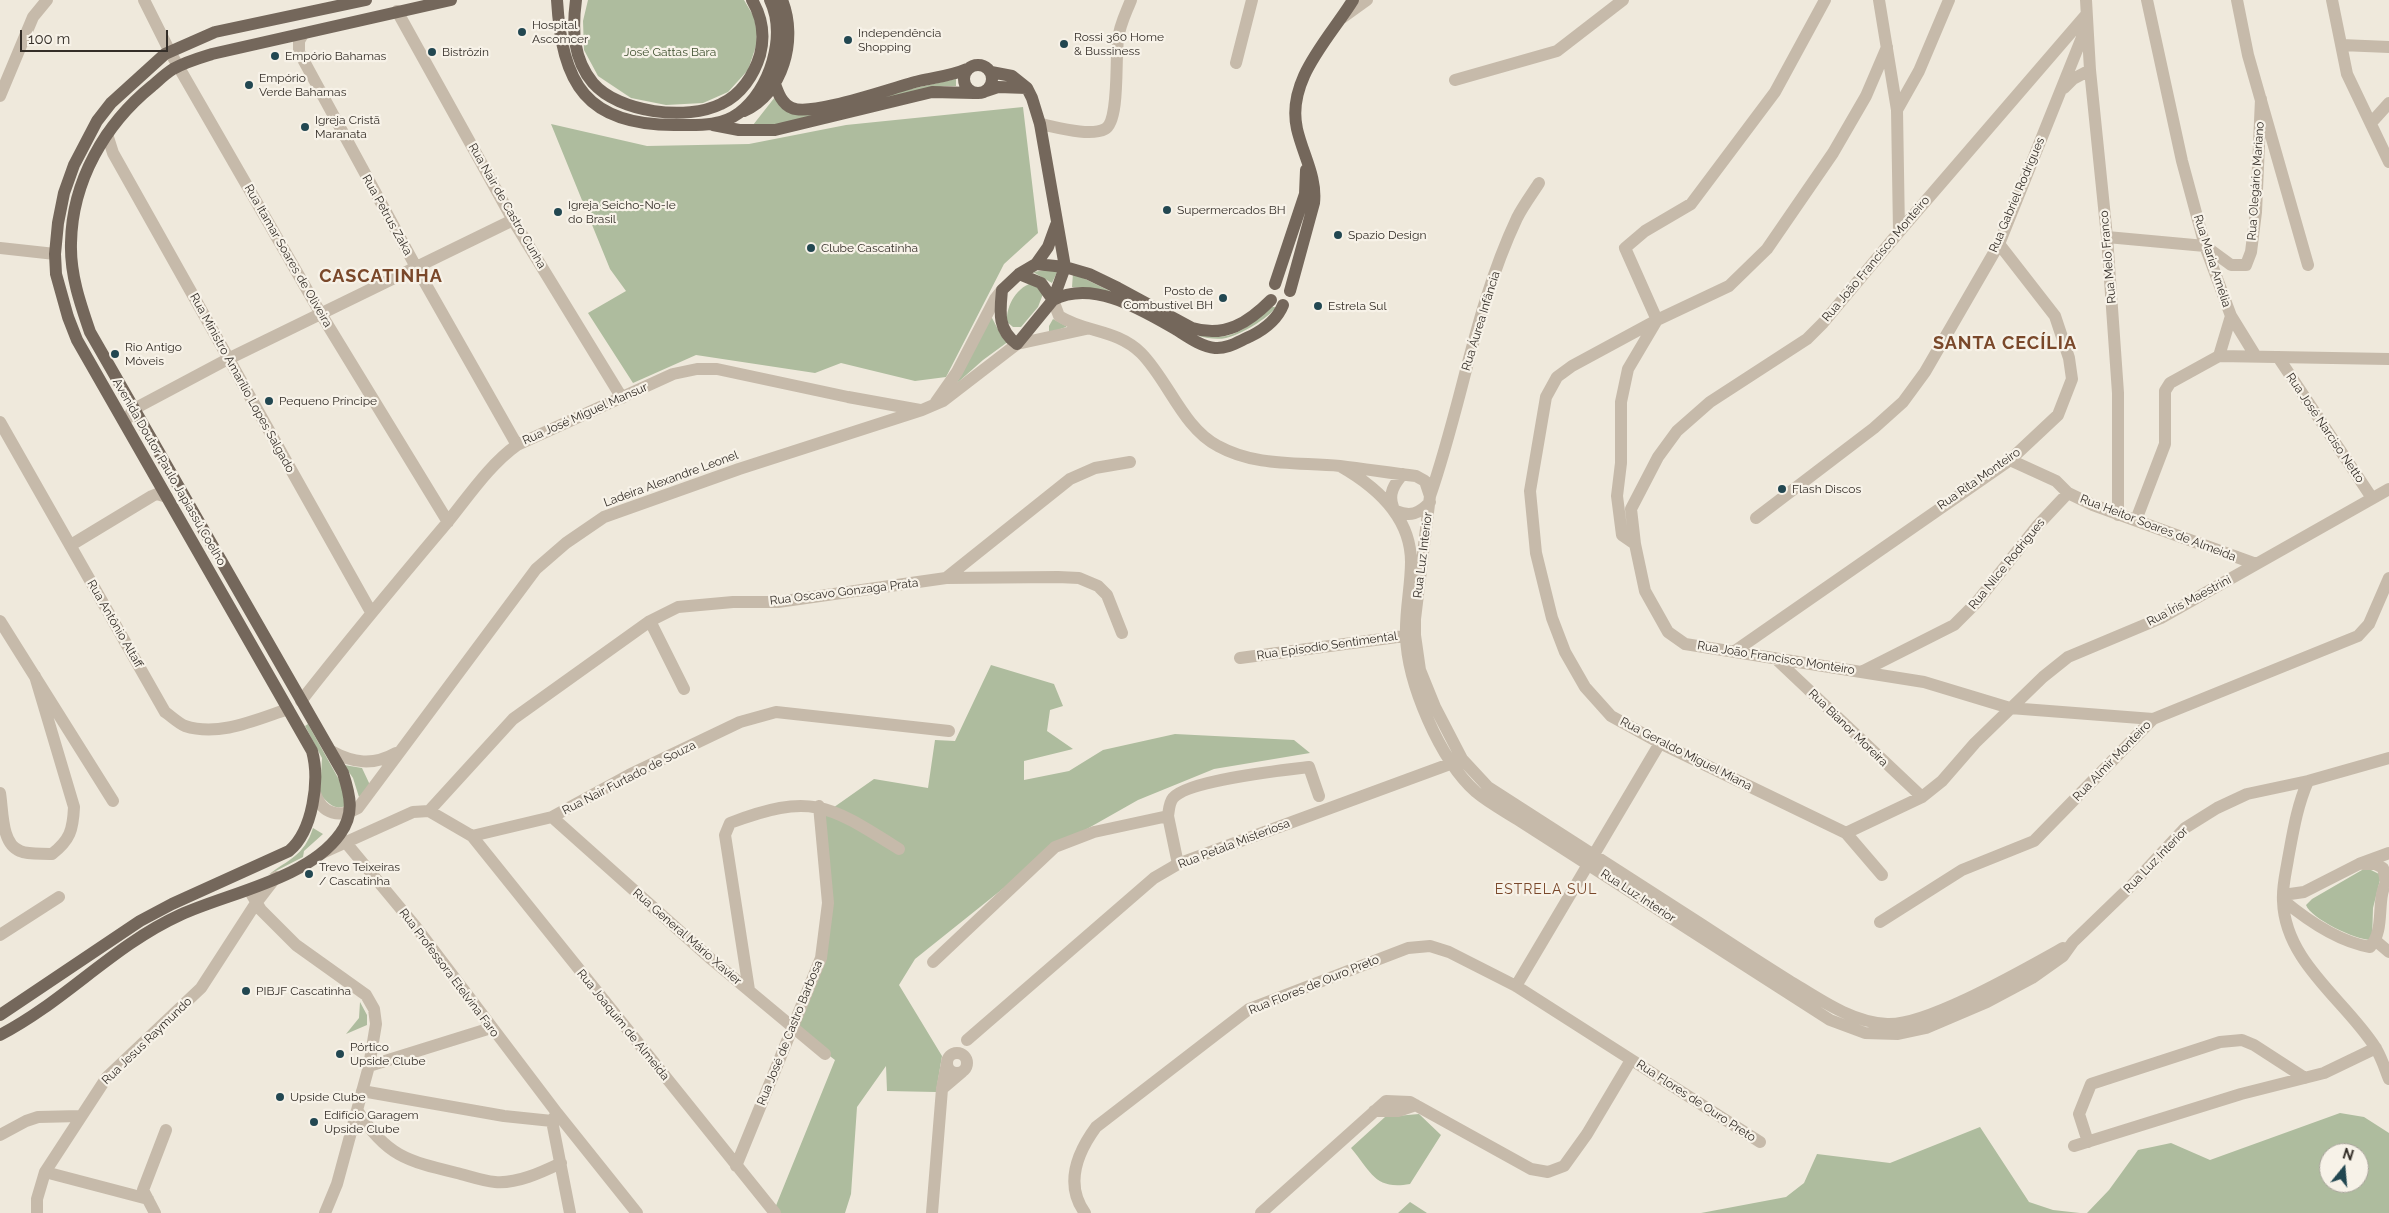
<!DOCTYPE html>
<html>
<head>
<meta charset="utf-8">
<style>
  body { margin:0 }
  #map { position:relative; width:2389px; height:1213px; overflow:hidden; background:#efe9dc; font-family:Raleway,sans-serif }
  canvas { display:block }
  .north { position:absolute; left:2319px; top:1143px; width:50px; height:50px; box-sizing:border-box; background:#f7f2e8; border:1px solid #a9a49b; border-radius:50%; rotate:17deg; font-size:14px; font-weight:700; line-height:20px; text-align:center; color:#342e28 }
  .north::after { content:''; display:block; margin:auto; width:18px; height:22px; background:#224751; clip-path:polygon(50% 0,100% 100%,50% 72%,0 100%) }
  .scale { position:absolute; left:20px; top:30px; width:148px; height:22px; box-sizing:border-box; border:2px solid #342e28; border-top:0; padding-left:6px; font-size:15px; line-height:18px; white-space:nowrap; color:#342e28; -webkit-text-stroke:4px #f7f2e8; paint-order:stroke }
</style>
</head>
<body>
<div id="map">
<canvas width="2389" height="1213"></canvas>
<div class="north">N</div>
<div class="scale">100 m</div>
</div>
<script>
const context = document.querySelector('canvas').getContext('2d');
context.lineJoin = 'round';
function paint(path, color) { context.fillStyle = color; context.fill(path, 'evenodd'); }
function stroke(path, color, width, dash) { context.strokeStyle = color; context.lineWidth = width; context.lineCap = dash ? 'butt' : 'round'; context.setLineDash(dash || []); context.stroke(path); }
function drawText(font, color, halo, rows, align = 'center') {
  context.font = font + ' Raleway,sans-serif'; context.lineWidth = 4.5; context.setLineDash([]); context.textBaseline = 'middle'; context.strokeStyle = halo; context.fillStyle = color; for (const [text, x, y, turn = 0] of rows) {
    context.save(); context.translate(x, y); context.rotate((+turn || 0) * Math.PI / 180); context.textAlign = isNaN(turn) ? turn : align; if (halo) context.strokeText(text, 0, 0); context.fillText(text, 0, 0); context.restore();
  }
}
const green = new Path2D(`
  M588,0H744L754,17L757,33L756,46L748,70L728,92L703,103L666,105L631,98L598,76L584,50L583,21Z
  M956,79V86H944L776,127L753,125L775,97L789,111L879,96Z
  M1023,107L1038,233L1004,264L946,377L915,381L841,363L815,373L696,355L633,383L588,313L626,291L610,269L551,124L647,146L749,144L846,125Z
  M1052,269L1058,270L1052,283L1033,272Z
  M1073,273L1124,298L1095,289L1072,287Z
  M1035,282L1043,294L1038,307L1021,327H1013L1007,322C1006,305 1017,286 1035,282Z
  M1272,307H1276C1269,318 1240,335 1226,338C1217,340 1207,338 1198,336C1207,335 1216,338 1226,336C1243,333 1258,317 1272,307Z
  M991,316L1002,337L1009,341L983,360L956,384Z
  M1053,319L1066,326V327L1049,333V326Z
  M991,665L1054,684L1063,706L1050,710L1047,731L1073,749L1024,761V780L1069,771L1103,750L1175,734L1294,740L1310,753L1214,769L1138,800L1055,847L915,959L899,985L942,1056L936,1092L887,1091L886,1066L857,1107L851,1194L845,1213H773L835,1060L792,1027L809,990L828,903L820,817L874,779L928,788L935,740L955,741Z
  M308,724L342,785L345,806C334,811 327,802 320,794L322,758L305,726Z
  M344,765L362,768L370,785L359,797L353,778Z
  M313,828L323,834L304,851L303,857L268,875C289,859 304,856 313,828Z
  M2362,870H2371L2379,874L2380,880L2373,908L2372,940C2358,941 2311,919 2306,905L2312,899Z
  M360,1002L367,1015V1025L346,1034L359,1018Z
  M2340,1113L2364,1117L2389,1133V1213H2087L2109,1190L2138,1150L2171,1143L2210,1160ZM2329,1153H2359V1183H2329Z
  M1419,1114L1441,1135L1410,1184C1375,1190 1372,1173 1351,1148L1385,1117Z
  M1980,1127L2029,1202L2053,1210L2080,1213H1701L1786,1197L1804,1183L1817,1154L1890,1163Z
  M1410,1202L1427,1213H1398Z`);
const minor = new Path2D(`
  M144,0L170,52L321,314L448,522
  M1879,0L1897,110L1899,232
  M2086,0L2090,70L2107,237L2118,393V515
  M2147,0L2182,161L2205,246L2231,316L2255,355
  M2237,0L2248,55L2308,265
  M2332,0L2347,74L2389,162
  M397,11L513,220L622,398
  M2086,15L1899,232L1823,323L1807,339L1710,402L1677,431L1658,457L1631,509L1635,544L1645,591L1668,632L1685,644L1924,682L2010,708L2153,719
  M1342,18L1367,0
  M303,34L299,41V52L416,267L517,445
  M2341,45L2389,47
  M1236,63L1252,0
  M1455,80L1557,51L1623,0
  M2064,88L2073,79L2090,70
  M0,96L33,17L47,0
  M1897,110L1919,71L1949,0
  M2371,123L2389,103
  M1040,124C1056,127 1090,137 1105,129C1120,121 1115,58 1118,40C1119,26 1126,13 1131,0
  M107,134L113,153L371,612
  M2107,237L2205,246L2231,265H2246L2251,252L2256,212L2261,99
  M0,248L55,254
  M1053,300L1059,316C1086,333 1116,329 1141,353C1168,380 1183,428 1218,446C1256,467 1298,462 1340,466C1365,469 1391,473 1416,476L1425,481L1430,496L1415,619V635L1420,670L1435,707L1462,759L1488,787C1559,832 1630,878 1701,924C1730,943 1759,962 1788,980C1818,998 1850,1022 1887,1024C1927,1026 2025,969 2063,948
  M1657,320L1625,248L1645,231L1691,204L1775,92L1825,0
  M2219,356L2389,359
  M2278,357L2372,498
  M936,402L957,372L995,299L1002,290
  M0,422L165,712C171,716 178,723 185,726C219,737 255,720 288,709
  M125,422L134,409L228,359L513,220
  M2010,460L2056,481L2068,493L2093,505L2256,564
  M1340,466C1377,487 1411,517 1411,562C1411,586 1405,611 1406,635C1407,683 1440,760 1476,792C1489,803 1506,812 1520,821L1830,1020L1865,1033L1898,1034L1926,1028L1987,1002L2032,978L2063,956L2073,942L2131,886L2185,828L2217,808L2247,794L2308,781L2389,758
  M1430,496C1462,404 1475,307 1517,218C1523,206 1532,194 1539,183
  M1393,507C1388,494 1394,484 1403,474
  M1396,511C1410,517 1419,514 1430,502
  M1756,518L1874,428L1903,402L1925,372L1999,244L2087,25
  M2136,520L2165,444V391L2170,383L2219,356L2231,316
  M1635,544L1622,535L1617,496L1621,463V402L1628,369L1657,320
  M71,545L152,496L157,494L167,497
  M946,578L1070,479L1095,468L1130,462
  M0,621L113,801
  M650,621L684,689
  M1735,651L2010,460L2058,415L2072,379L2069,358L2055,316L1999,244
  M1240,658L1412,635
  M1775,658L1922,797
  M1861,672L1954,625L1976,603L2038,525L2068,493
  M301,701C348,641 397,582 446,524C468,497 489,465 517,445L673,374L697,369H717L848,397L920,410
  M331,751C353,763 373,766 396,753
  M2308,781C2297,806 2293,832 2288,859C2286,872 2282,887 2283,901C2285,962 2345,1000 2375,1047C2381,1056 2385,1069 2389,1079
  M0,793C3,810 1,844 20,851C29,855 43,853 52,854C70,840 73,830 74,807L35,676
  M315,793C322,815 340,818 358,808L536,569L566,543L604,517L739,469L922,410L943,401L1017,344L1086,329
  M429,811L513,719L650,621L678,607L733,602H778L946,578L1058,577L1079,578L1098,586L1107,595L1122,633
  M1168,816C1169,810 1169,803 1173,798C1188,780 1284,770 1309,767L1319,796
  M552,817L711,959L825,1054
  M1846,833L1922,797L1942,781L1975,743L2043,677L2068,657L2161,618L2389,489
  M472,836L775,1213
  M342,838L416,927L557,1113L552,1121L570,1213
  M322,853L413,812L429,811L472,836L552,817L629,775L740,722L776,712L949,731
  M2363,864H2375L2383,868L2386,882
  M1882,875L1846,833L1660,743L1611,716L1585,687L1565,652L1552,618L1536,553L1530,491L1546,397L1557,377L1572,366L1657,320L1729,286L1767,249L1833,153L1866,96L1887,47
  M252,895L261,910L296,945L366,995L374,1009L376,1024L369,1066L337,1184L325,1213
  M2283,895L2304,892L2359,864L2389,853
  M2283,900C2307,920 2340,942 2370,947C2387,928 2374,897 2389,878
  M1880,922L1962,870L2034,841L2153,719L2358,636L2369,624L2389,578
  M0,935L59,897
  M2376,941L2389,952
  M933,962L1055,847L1094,832L1168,816L1178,864
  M1516,986L1660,743
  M749,990L725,835L730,823C812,792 829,805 899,849
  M967,1040L1154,878L1178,864L1458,761
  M947 1063a10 10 0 1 1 20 0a10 10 0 1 1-20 0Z
  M947,1063L942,1089L962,1072
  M369,1066L491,1028
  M362,1091L504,1116L552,1121
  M357,1110C386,1156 407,1161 457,1173C469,1176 483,1181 495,1182C517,1184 542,1172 561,1163
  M1374,1111H1398L1416,1105
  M557,1113L637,1213
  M0,1135L26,1121L38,1117L80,1116
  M2088,1142L2079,1114L2091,1084L2220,1042L2242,1040L2254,1045L2305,1078
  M2074,1146L2241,1094L2324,1073L2376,1048
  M736,1166L821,958L828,903L819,806
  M45,1172L148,1199
  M37,1213V1199L45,1172L107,1077L201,988L256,903L276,877
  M155,1213L143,1190L166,1130
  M932,1213L942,1089
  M1085,1213C1064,1184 1077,1153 1096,1127L1249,1009L1408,948L1430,946L1449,952L1516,986L1760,1142
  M1261,1213L1386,1101L1410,1102L1531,1169L1548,1172L1564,1166L1587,1134L1631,1060`);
const major = new Path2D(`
  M557,0C562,84 586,126 677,125C698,125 720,127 739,113C770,90 787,36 770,0
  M576,0C572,30 573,59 593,83C619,113 687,121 721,104C741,95 754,75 760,55C765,36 762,17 752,0
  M964 79a14 14 0 1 1 28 0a14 14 0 1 1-28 0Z
  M991,72L1012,76L1027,88L1032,98L1040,124L1065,267L1053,300L1017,344C997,330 1000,311 1002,290L1019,274L1036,264L1065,267L1089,274L1118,288L1192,328C1225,338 1248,323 1271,300
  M775,84C778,93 782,104 792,108C812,117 894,87 919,81C936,77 951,76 967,69
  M986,91L998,87L1027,88
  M744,111C783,94 798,39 782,0
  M713,125L739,130H775L932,92L974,93
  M1036,264L1048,247L1056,225
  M1019,274L1041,283L1053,300
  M1275,284L1305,194L1306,170
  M1290,291L1314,203C1317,177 1303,155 1297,129C1286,80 1329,39 1353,0
  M1053,300C1093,279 1142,310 1177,330C1188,337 1202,347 1215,348C1228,349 1239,341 1251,336C1265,329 1277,320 1283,305
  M0,1015L140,921L172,904L289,851C313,831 320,780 312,751L77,340L68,317L56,274L55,254L58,223L64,193L74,165L97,121L111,103L165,54L215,32L366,0
  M0,1035C64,1002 114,945 180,915C228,893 308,879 340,834C355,814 350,795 343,773L90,332C80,303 70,274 71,243C72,181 105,124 152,86C159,80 165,74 173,69C185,62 199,58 212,54L451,0`);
const markers = [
  [522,32,5,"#224751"],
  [848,40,5,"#224751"],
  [1064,44,5,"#224751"],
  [432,52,5,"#224751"],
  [275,56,5,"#224751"],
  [249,85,5,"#224751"],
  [305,127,5,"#224751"],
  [1167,210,5,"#224751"],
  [558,212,5,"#224751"],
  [1338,235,5,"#224751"],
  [811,248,5,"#224751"],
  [1223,298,5,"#224751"],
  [1318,306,5,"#224751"],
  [115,354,5,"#224751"],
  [269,401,5,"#224751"],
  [1782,489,5,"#224751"],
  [309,874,5,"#224751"],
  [246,991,5,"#224751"],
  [340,1054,5,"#224751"],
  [280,1097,5,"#224751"],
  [314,1122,5,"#224751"]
];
const poiNames = [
  ["Hospital",532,25],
  ["Ascomcer",532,39],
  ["Independência",858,33],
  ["Shopping",858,47],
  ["Rossi 360 Home",1074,37],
  ["& Bussiness",1074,51],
  ["Bistrôzin",442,52],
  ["Empório Bahamas",285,56],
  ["Empório",259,78],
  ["Verde Bahamas",259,92],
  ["Igreja Cristã",315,120],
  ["Maranata",315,134],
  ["Igreja Seicho-No-Ie",568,205],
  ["do Brasil",568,219],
  ["Supermercados BH",1177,210],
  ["Spazio Design",1348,235],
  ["Clube Cascatinha",821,248],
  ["Posto de",1213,291,"right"],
  ["Combustível BH",1213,305,"right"],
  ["Estrela Sul",1328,306],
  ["Rio Antigo",125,347],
  ["Móveis",125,361],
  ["Pequeno Príncipe",279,401],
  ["Flash Discos",1792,489],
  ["Trevo Teixeiras",319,867],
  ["/ Cascatinha",319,881],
  ["PIBJF Cascatinha",256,991],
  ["Pórtico",350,1047],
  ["Upside Clube",350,1061],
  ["Upside Clube",290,1097],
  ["Edifício Garagem",324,1115],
  ["Upside Clube",324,1129]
];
const parkNames = [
  ["José Gattas Bara",670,52]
];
const streetNames = [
  ["Rua Olegário Mariano",2256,181,-86],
  ["Rua Gabriel Rodrigues",2017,195,-67],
  ["Rua Nair de Castro Cunha",507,206,60],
  ["Rua Petrus Zaka",387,215,61],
  ["Rua Itamar Soares de Oliveira",288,256,60],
  ["Rua Melo Franco",2108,257,-95],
  ["Rua João Francisco Monteiro",1876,259,-50],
  ["Rua Maria Amélia",2212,261,72],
  ["Rua Áurea Infância",1481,321,-73],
  ["Rua Ministro Amarílio Lopes Salgado",242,383,61],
  ["Rua José Miguel Mansur",585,414,-24],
  ["Rua José Narciso Netto",2325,428,56],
  ["Avenida Doutor Paulo Japiassú Coelho",169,472,60],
  ["Ladeira Alexandre Leonel",671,479,-20],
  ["Rua Rita Monteiro",1979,479,-35],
  ["Rua Heitor Soares de Almeida",2158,528,21],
  ["Rua Luz Interior",1423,555,-83],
  ["Rua Nilce Rodrigues",2007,564,-51],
  ["Rua Oscavo Gonzaga Prata",844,592,-7],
  ["Rua Íris Maestrini",2189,601,-28],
  ["Rua Antônio Altaff",115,624,60],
  ["Rua Episodio Sentimental",1327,646,-8],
  ["Rua João Francisco Monteiro",1776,658,9],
  ["Rua Bianor Moreira",1848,728,44],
  ["Rua Geraldo Miguel Miana",1686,754,27],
  ["Rua Almir Monteiro",2112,761,-46],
  ["Rua Nair Furtado de Souza",629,778,-27],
  ["Rua Petala Misteriosa",1234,844,-21],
  ["Rua Luz Interior",2156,860,-46],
  ["Rua Luz Interior",1638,896,33],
  ["Rua General Mário Xavier",687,937,41],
  ["Rua Professora Etelvina Faro",449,973,53],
  ["Rua Flores de Ouro Preto",1314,985,-22],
  ["Rua Joaquim de Almeida",623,1025,51],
  ["Rua José de Castro Barbosa",790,1033,-68],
  ["Rua Jesus Raymundo",147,1041,-44],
  ["Rua Flores de Ouro Preto",1696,1101,33]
];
const neighbourhoodNames = [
  ["ESTRELA SUL",1546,890]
];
const districtNames = [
  ["CASCATINHA",381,277],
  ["SANTA CECÍLIA",2005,344]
];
paint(green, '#aebc9e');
stroke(minor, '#c6baaa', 12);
stroke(major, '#74675b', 12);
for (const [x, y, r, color] of markers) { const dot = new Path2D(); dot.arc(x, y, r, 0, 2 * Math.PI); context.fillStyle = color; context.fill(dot); stroke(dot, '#f7f2e8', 2); }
drawText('12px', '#342e28', '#f7f2e8', poiNames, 'left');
drawText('12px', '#3f502f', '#f7f2e8', parkNames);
drawText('12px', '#342e28', '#f7f2e8', streetNames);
context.letterSpacing = '1px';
drawText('14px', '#7a482a', '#f7f2e8', neighbourhoodNames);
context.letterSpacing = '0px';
context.letterSpacing = '1px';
drawText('bold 18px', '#7a482a', '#f7f2e8', districtNames);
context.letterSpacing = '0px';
</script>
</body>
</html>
